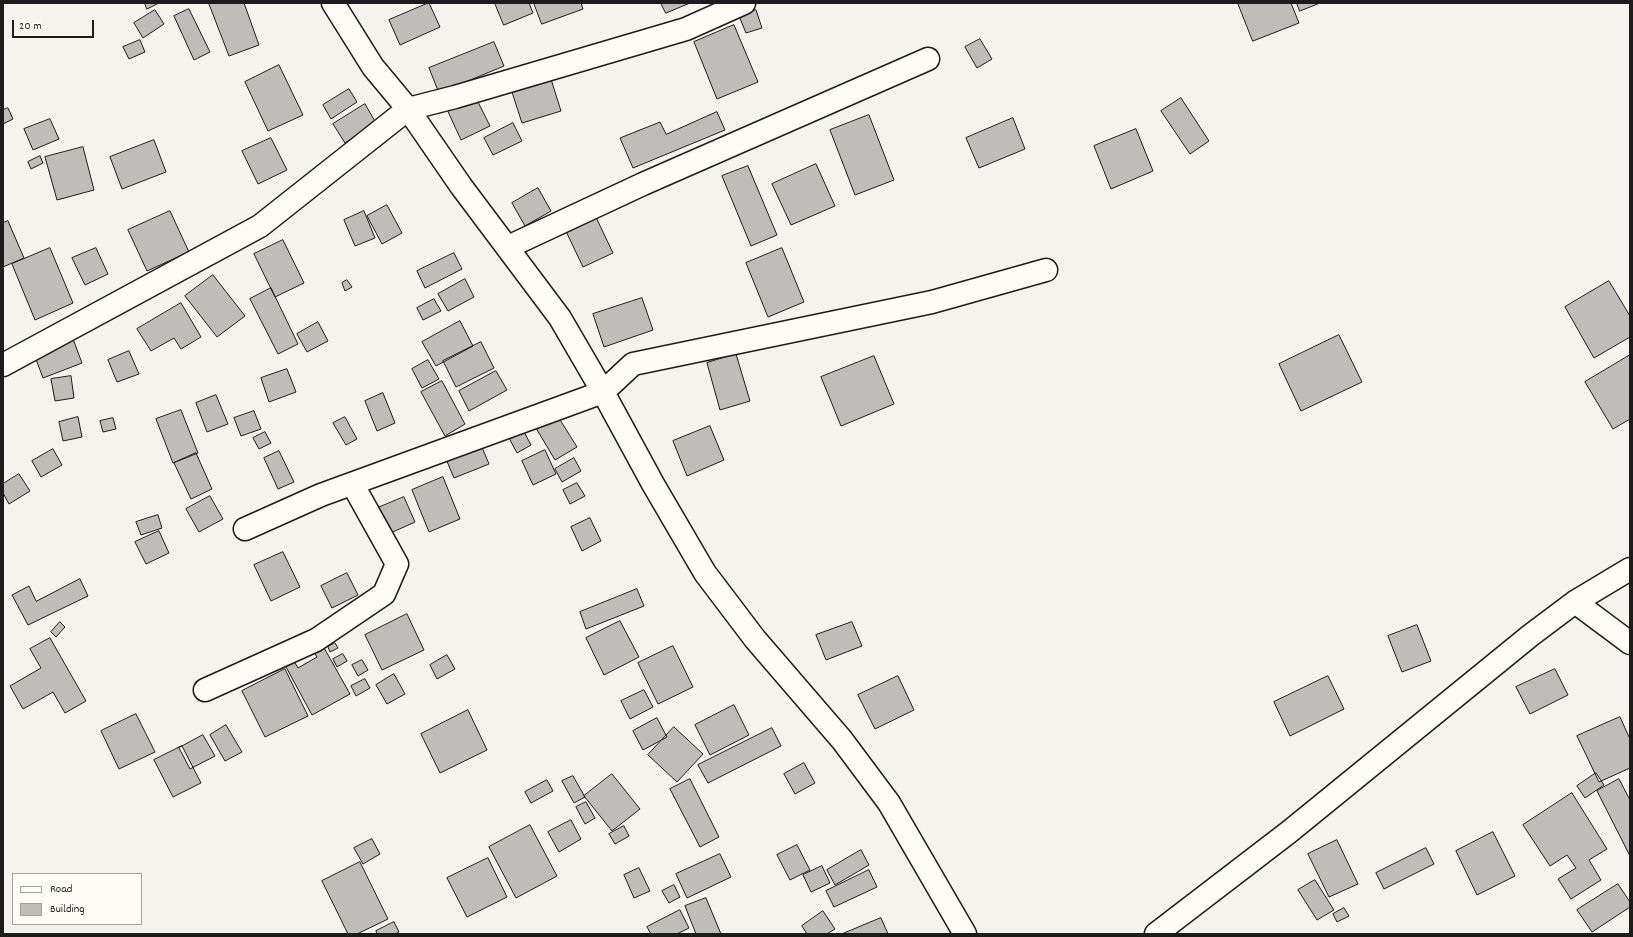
<!DOCTYPE html>
<html>
<head>
<meta charset="utf-8">
<style>
  body { margin:0 }
  #map { position:relative; width:1633px; height:937px; overflow:hidden; background:#f4f3ee; font-family:Dekko,sans-serif }
  canvas { display:block }
  .frame { position:absolute; inset:0; border:4px solid #1c1c1c; pointer-events:none }
  .legend { position:absolute; left:12px; top:873px; width:130px; height:52px; box-sizing:border-box; background:#fdfcf7; border:1px solid #a3a29f; margin:0; padding:5px 7px; list-style:none; font-size:12px; color:#1c1c1c }
  .legend li { display:flex; align-items:center; gap:8px; height:20px }
  .legend b { width:20px; border:1px solid #a3a29f }
  .scale { position:absolute; left:12px; top:20px; width:82px; height:18px; box-sizing:border-box; border:2px solid #1c1c1c; border-top:0; padding-left:5px; font-size:12px; line-height:14px; white-space:nowrap; color:#1c1c1c; -webkit-text-stroke:3px #fdfcf7; paint-order:stroke }
</style>
</head>
<body>
<div id="map">
<canvas width="1633" height="937"></canvas>
<div class="frame"></div>
<ul class="legend">
<li><b style="height:5px;background:#fdfcf7"></b>Road</li>
<li><b style="height:11px;background:#bebdba"></b>Building</li>
</ul>
<div class="scale">20 m</div>
</div>
<script>
const context = document.querySelector('canvas').getContext('2d');
context.lineJoin = 'round';
function paint(path, color) { context.fillStyle = color; context.fill(path, 'evenodd'); }
function stroke(path, color, width, dash) { context.strokeStyle = color; context.lineWidth = width; context.lineCap = dash ? 'butt' : 'round'; context.setLineDash(dash || []); context.stroke(path); }
const building = new Path2D(`
  M145,3H159L147,9Z
  M212,3H244L259,45L229,56L209,4Z
  M429,3L440,27L400,45L389,20Z
  M495,3H529L533,13L504,25Z
  M534,3H581L583,9L542,24Z
  M661,3H690L666,13Z
  M1238,3H1291L1299,23L1253,41Z
  M1297,3H1320L1300,11Z
  M189,9L210,52L194,60L174,16Z
  M155,10L164,24L143,38L134,23Z
  M756,10L762,28L746,33L739,16Z
  M734,25L758,82L717,99L694,42Z
  M980,39L992,59L977,68L965,47Z
  M140,40L145,52L129,59L123,47Z
  M494,42L504,66L439,93L429,68Z
  M279,65L303,115L268,131L245,82Z
  M550,76L561,111L522,123L511,89Z
  M349,89L357,102L331,119L323,105Z
  M473,92L490,126L461,140L445,105Z
  M1181,98L1209,141L1190,154L1161,111Z
  M365,104L376,123L345,143L333,124Z
  M8,108L13,119L3,124V110Z
  M717,112L725,130L633,168L620,138L660,122L666,134Z
  M869,115L894,180L855,195L830,130Z
  M1013,118L1025,149L979,168L966,138Z
  M50,119L59,139L33,150L24,129Z
  M513,123L522,141L493,155L484,138Z
  M1136,129L1153,171L1111,189L1094,146Z
  M271,138L287,170L258,184L242,151Z
  M154,140L166,172L122,189L110,157Z
  M83,147L94,190L57,200L45,157Z
  M40,156L43,163L31,169L28,162Z
  M816,164L835,206L791,225L772,184Z
  M748,166L777,235L751,246L722,176Z
  M538,188L551,211L525,226L512,203Z
  M387,205L402,233L382,244L367,216Z
  M170,211L189,252L147,271L128,230Z
  M364,211L375,238L355,246L344,220Z
  M593,211L613,253L583,267L563,225Z
  M8,221L24,258L3,267V223Z
  M283,240L304,283L275,297L254,254Z
  M50,248L73,303L35,320L12,264Z
  M96,248L108,274L85,285L72,258Z
  M782,248L804,302L768,317L746,263Z
  M454,253L462,269L425,288L417,271Z
  M213,275L245,316L217,337L185,296Z
  M465,279L474,297L448,311L438,294Z
  M347,280L352,287L345,291L342,283Z
  M1609,281L1630,316V337L1594,358L1565,307Z
  M271,288L298,344L278,354L250,299Z
  M642,298L653,330L604,347L593,314Z
  M434,299L441,311L423,320L417,308Z
  M181,303L201,337L181,349L174,338L151,351L137,329Z
  M460,321L473,346L436,366L422,342Z
  M318,322L328,341L307,352L297,334Z
  M1339,335L1362,382L1301,411L1279,364Z
  M73,339L82,363L43,378L34,354Z
  M481,342L494,368L456,387L443,361Z
  M129,351L139,374L117,382L108,360Z
  M736,354L750,401L720,410L707,363Z
  M1630,355V419L1613,429L1585,382Z
  M874,356L894,404L841,426L821,377Z
  M428,360L439,379L422,388L412,369Z
  M287,369L296,392L269,402L261,378Z
  M496,371L507,390L469,411L459,391Z
  M71,376L74,398L55,401L51,379Z
  M442,381L465,424L445,436L421,392Z
  M383,393L395,423L377,431L365,401Z
  M216,395L228,424L207,432L196,403Z
  M181,410L198,453L173,463L156,419Z
  M254,411L261,429L241,436L234,418Z
  M557,415L577,447L555,460L536,428Z
  M78,417L82,437L63,441L59,422Z
  M345,417L357,439L346,445L333,423Z
  M113,418L116,429L103,432L100,421Z
  M710,426L724,460L687,476L673,441Z
  M523,430L531,445L517,453L509,438Z
  M265,432L271,443L259,449L253,438Z
  M481,445L489,464L454,478L446,459Z
  M53,449L62,465L41,477L32,461Z
  M545,450L556,474L533,485L522,461Z
  M279,451L294,482L278,489L264,458Z
  M196,453L212,489L191,499L174,463Z
  M574,458L581,471L562,482L555,469Z
  M19,474L30,491L9,504L3,493V484Z
  M443,477L460,519L429,532L412,490Z
  M577,483L585,496L570,504L563,490Z
  M210,496L223,519L199,532L186,509Z
  M404,497L415,522L384,536L373,510Z
  M158,515L162,528L141,535L136,522Z
  M590,518L601,541L582,551L571,527Z
  M159,531L169,553L146,564L135,542Z
  M283,552L300,587L271,601L254,565Z
  M347,573L358,595L332,608L321,586Z
  M80,579L88,596L28,625L12,595L29,586L36,601Z
  M637,589L644,606L586,629L580,612Z
  M407,614L424,650L382,670L365,635Z
  M620,621L639,657L604,675L586,638Z
  M60,622L65,627L56,637L51,632Z
  M852,622L862,646L826,660L816,635Z
  M1417,625L1431,661L1402,672L1388,636Z
  M50,638L86,701L65,713L53,692L23,709L10,686L41,668L30,649Z
  M335,643L338,648L330,652L328,647Z
  M310,646L317,657L298,668L291,656Z
  M323,646L350,694L312,715L286,667Z
  M673,646L693,687L658,704L638,663Z
  M343,654L347,661L337,667L333,659Z
  M447,655L455,669L437,679L430,665Z
  M362,660L368,670L358,676L352,665Z
  M285,669L308,716L265,737L242,691Z
  M1555,669L1568,695L1530,714L1516,687Z
  M394,674L405,694L387,704L376,685Z
  M898,676L914,710L875,729L858,695Z
  M1328,676L1344,709L1290,736L1274,702Z
  M365,679L370,688L356,696L351,686Z
  M644,690L653,707L630,719L621,701Z
  M734,705L749,735L710,755L695,725Z
  M468,710L487,750L440,773L421,734Z
  M136,714L155,752L119,769L101,731Z
  M1620,717L1630,739V768L1599,782L1577,736Z
  M657,718L667,737L643,750L633,731Z
  M226,725L242,752L225,761L210,735Z
  M674,727L703,754L677,782L648,755Z
  M772,728L781,746L708,783L698,765Z
  M203,735L215,756L190,769L179,748Z
  M182,746L201,783L173,797L154,760Z
  M804,763L815,783L795,794L784,774Z
  M1596,773L1604,785L1585,798L1577,786Z
  M612,774L640,809L612,831L584,796Z
  M573,776L585,797L574,803L562,781Z
  M690,779L719,837L700,847L670,789Z
  M1619,779L1630,800V856L1597,791Z
  M547,780L553,791L531,803L525,792Z
  M1572,793L1607,849L1589,860L1601,880L1571,899L1558,879L1576,868L1567,855L1550,866L1523,825Z
  M586,802L595,818L585,824L576,807Z
  M571,820L581,839L559,852L548,832Z
  M530,825L557,876L516,898L489,847Z
  M624,826L629,836L615,844L609,834Z
  M1493,832L1515,876L1477,895L1456,851Z
  M372,839L380,854L363,864L354,848Z
  M1337,840L1358,884L1329,897L1308,854Z
  M797,845L810,870L790,880L777,855Z
  M1426,848L1434,864L1384,889L1376,873Z
  M861,850L869,865L835,885L827,870Z
  M720,854L731,877L687,898L676,874Z
  M488,858L507,897L467,917L447,878Z
  M360,862L388,919L357,934H348L322,881Z
  M822,866L830,883L811,892L803,875Z
  M639,868L650,891L634,898L624,875Z
  M869,870L877,887L834,907L826,891Z
  M1315,880L1334,910L1317,920L1298,890Z
  M1618,884L1630,902V907L1592,932L1577,910Z
  M674,885L680,897L669,903L662,891Z
  M706,898L721,934H696L685,906Z
  M1344,908L1349,916L1337,922L1333,914Z
  M680,910L689,928L677,934H651L647,927Z
  M823,911L835,929L827,934H807L802,926Z
  M881,918L888,934H842Z
  M394,922L399,932L395,934H377L376,931Z`);
const minor = new Path2D(`
  M333,3L373,67L408,109L461,186L560,318L603,392L653,484L705,573L755,639L842,740L889,803L965,934
  M508,247L643,184L928,59
  M3,365L260,226L408,109L455,97L686,29L744,3
  M245,529L321,495L603,392L633,364L932,302L1046,270
  M1575,602L1630,643
  M205,690L316,640L384,594L397,564L353,485
  M1156,934L1289,832L1531,635L1575,602L1630,569`);
paint(building, '#bebdba');
stroke(building, '#1c1c1c', 1);
stroke(minor, '#1c1c1c', 25);
stroke(minor, '#fdfcf7', 22);
</script>
</body>
</html>
